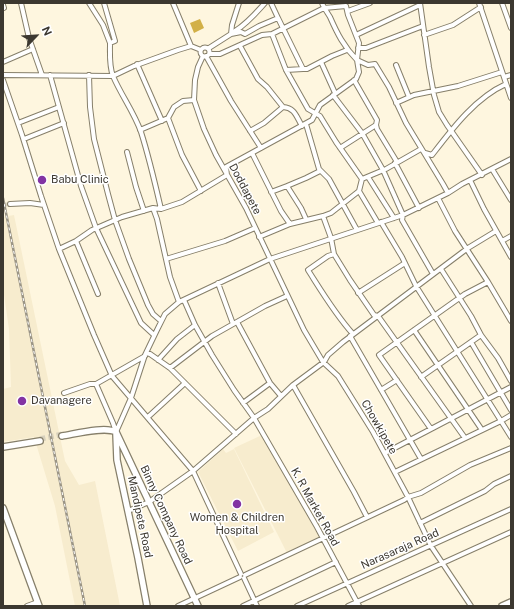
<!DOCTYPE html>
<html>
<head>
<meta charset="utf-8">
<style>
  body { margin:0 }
  #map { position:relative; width:514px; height:609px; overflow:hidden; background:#fef6df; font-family:"Public Sans",sans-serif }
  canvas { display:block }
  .frame { position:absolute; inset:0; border:4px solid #3c3830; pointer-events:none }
  .north { position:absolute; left:16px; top:16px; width:40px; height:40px; -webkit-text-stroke:3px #fff; paint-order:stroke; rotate:65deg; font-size:11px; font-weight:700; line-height:16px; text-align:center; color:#3c3830 }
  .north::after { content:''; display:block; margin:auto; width:14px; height:18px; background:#3c3830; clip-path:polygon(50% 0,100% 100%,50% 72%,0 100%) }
</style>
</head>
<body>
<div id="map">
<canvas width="514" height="609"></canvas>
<div class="frame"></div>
<div class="north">N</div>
</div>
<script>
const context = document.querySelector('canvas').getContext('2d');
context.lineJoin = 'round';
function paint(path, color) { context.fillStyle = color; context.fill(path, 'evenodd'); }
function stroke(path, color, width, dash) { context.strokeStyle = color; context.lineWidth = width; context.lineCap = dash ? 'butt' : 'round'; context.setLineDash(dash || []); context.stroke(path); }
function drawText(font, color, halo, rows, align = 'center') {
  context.font = font + ' "Public Sans",sans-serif'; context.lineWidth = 3; context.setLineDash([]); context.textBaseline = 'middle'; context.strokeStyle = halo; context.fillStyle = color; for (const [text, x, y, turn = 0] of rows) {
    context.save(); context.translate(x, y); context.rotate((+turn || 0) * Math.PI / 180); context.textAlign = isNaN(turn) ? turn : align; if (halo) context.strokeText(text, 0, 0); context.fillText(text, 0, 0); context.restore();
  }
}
const built = new Path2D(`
  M14,215L65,461L79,485L95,481L120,606H75L55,506L34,437L3,442V389L11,387L9,329L3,288V217Z
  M262,435L321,538L287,553L234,448Z
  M223,449L226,453L234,449L274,532L238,551L198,472Z`);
const water = new Path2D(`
  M200,19L204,28L194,33L190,23Z`);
const minorTunnel = new Path2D(`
  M3,205L10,204`);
const majorTunnel = new Path2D(`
  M40,439L63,434`);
const minor = new Path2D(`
  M21,3L29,38L42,75
  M89,3L103,25L110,43L115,41L104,3
  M173,3L191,46
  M271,3L278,18
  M420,3L429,67L434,95L439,112L447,125L482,175
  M479,3L511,98
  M502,3L511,28
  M3,5L4,8
  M348,11L370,3
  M235,31C247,24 256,13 265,3
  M231,34L241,32L245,34L259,26L278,18L303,69H307L332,56L347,50
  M272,34L286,70L308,109L320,116L336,142L362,179
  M356,35L420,5
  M424,35L453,25L481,7
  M110,43C110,54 109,66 113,76C121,95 134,112 141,132C149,157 155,183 161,209
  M240,46L258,79L267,87L283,107C295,108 296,116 302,126
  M200.5 52a4.5 4.5 0 1 1 9 0a4.5 4.5 0 1 1-9 0Z
  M209,48L231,34L232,25L239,3
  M358,48H366L423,26
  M209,54H220L262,35L272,34L324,8L346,6L348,15L359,43L357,60C344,47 337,33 330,17C327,12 324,8 322,3
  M203,56L198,67L195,80L194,100L204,129L216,155L246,208L304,330L323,362L338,376L373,432L408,497L431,546L471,606
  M206,56L231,101L261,148
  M357,60L368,65L375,64L389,87L406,123L443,184L448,193
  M3,62L33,49
  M321,62L335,93
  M137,64L162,121
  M396,65L409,97
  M286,70L303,69
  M3,75L113,76L134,66L178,50L191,46L201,50
  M50,75L81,186L96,228L141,323L154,335
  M89,75L90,107L94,139L108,194L115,220L129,259L148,305L153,314L161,321
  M504,77L511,75
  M3,80L22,135L41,196L59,249L94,335L112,376L193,471L241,574
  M354,80L377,120L376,125L377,129L397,162
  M333,95L362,133L383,170L403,215L402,220L433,274
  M396,103L414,95L458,86L502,72
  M168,118L182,155L201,191
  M18,123L59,107
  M306,124L319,169L329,179L357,230
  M140,130L168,118L174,107L183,101L194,100
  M250,131L264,123L283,107
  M24,139L64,123
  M340,148L376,125
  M421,149L386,169L362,179L359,191L331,213L323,216L331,238L334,254L350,280L374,315L378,316L465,438
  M127,152L136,187L144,211
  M252,153L281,211L290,224L323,216
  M425,153L432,155C452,129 475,98 506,84
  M395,163L419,208
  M492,169L511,200
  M368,177L394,218
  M470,180L484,209L511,257
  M287,186L306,178L320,171
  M359,191L378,223
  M271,192L287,186L301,208L306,219
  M438,198L455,231L488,282L511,321
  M10,204L30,203L44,205
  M153,208L157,219L170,277L179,302
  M381,222L402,257L416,286L501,421L395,472
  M259,237L290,224
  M76,241L98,294
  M502,241L511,236
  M59,249L76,241L92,230L122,217L153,208L161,209L182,202L227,175L226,167L312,120L320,105L356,79L359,72L357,60
  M334,254L328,256L308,270C322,292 335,314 353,334
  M166,259L225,241L255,228
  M488,282L465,294L379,355L431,429L511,387
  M218,283L233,324
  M358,293L405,263
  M184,300L195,325L212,355L234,390L254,418L317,527L359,606
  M237,322L270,383L281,396
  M414,330L482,430
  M481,335L498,358L511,381
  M350,336L421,459
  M471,342L511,410
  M146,353L150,354L170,368L236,434
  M158,360L177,339L195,325
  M170,368L212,336L265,306L287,296
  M421,377L481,335L471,316L441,269
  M293,385L354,492L367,517
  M381,390L397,380
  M64,393L90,384H96
  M243,403L270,383
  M511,415L501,421L511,437
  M148,417L185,383
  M116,432L131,398L145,355L157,330L165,314L179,302L270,259L403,215L448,193L462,184L511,159
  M116,432L113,423L96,384L145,356
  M385,453L431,429
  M128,511L149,502L193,471L254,418L268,409L293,385L324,362L328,355L343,342L468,248L496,231
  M420,523L485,491L494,484L511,476
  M245,575L404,500L408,497L421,493L470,465L511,448
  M244,578L257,606
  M27,606L38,602
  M178,606L240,577
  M243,606L336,562
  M297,606L511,509
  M348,606L511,532`);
const major = new Path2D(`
  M116,432L198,606
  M116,434L117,460L138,558L147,606
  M62,436C75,434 105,426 116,432
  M3,447L40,441
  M3,508L39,606
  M502,606L511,602`);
const rail = new Path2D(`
  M3,198L85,606`);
const markers = [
  [42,180,5,"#8233a3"],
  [22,401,5,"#8233a3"],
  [237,504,5,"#8233a3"]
];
const poiNames = [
  ["Babu Clinic",51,180],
  ["Davanagere",31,401],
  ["Women & Children",237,518,"center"],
  ["Hospital",237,531,"center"]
];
const streetNames = [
  ["Doddapete",245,189,62],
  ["Chowkipete",379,427,60],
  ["K. R Market Road",315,507,61],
  ["Binny Company Road",166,515,65],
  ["Mandipete Road",140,517,78],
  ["Narasaraja Road",400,549,-24]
];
paint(built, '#f7ecce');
paint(water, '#d2b047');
stroke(minorTunnel, '#d7d0bc', 4, [4, 2]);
stroke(majorTunnel, '#d7d0bc', 5.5, [5.5, 3]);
stroke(minor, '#867f6a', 6);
stroke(major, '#867f6a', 8);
stroke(minor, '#fff', 4);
stroke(major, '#fff', 5.5);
stroke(rail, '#9a9485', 2.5);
stroke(rail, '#fff', 1, [3]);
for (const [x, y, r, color] of markers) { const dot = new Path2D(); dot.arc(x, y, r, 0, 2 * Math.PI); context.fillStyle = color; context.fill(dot); stroke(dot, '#fff', 1.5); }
drawText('11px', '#3c3830', '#fff', poiNames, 'left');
drawText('11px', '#3c3830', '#fff', streetNames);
</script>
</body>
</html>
